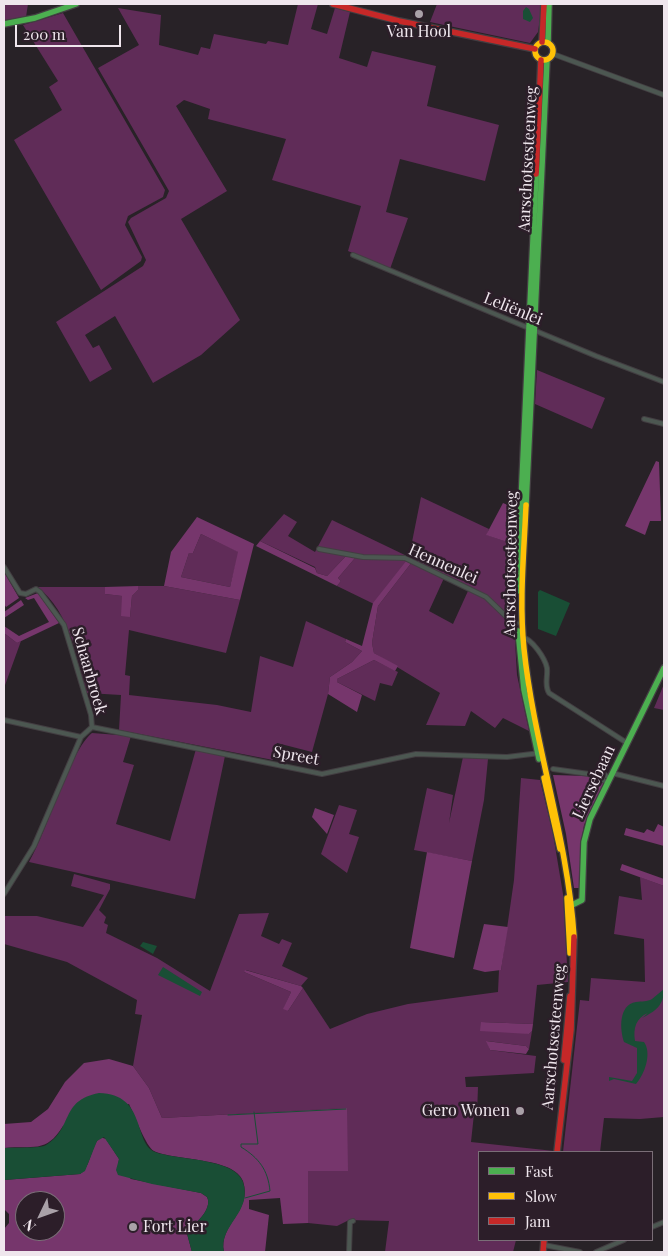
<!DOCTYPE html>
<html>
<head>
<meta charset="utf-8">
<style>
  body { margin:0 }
  #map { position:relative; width:668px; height:1256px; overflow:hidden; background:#282227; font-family:"Playfair Display",serif }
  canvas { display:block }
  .frame { position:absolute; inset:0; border:5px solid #efe6ed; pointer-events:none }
  .legend { position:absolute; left:478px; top:1151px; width:175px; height:90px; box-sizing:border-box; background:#2c1e29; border:1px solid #7a6e77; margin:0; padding:6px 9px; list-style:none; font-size:15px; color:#efe6ed }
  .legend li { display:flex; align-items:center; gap:10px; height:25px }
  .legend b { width:25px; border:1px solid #7a6e77 }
  .north { position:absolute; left:15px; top:1191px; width:50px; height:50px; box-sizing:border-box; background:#2c1e29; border:1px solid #7a6e77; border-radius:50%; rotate:228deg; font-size:14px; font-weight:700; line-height:20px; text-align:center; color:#efe6ed }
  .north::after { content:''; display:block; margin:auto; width:18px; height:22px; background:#a9a1a8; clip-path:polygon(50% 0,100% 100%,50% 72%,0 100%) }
  .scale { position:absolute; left:15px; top:25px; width:106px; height:22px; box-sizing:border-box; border:2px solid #efe6ed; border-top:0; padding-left:6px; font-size:15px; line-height:18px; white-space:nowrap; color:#efe6ed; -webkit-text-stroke:4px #2c1e29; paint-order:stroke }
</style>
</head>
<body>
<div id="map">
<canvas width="668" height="1256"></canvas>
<div class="frame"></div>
<ul class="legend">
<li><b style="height:6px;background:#4caf50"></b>Fast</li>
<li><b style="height:6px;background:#ffc107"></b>Slow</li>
<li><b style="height:6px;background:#c62828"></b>Jam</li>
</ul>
<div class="north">N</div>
<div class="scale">200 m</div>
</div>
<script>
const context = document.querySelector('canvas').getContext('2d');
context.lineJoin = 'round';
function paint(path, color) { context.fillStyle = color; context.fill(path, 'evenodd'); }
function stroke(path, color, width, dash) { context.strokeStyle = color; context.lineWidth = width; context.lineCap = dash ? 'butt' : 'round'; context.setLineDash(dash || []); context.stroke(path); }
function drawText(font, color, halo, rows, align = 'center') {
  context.font = font + ' "Playfair Display",serif'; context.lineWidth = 5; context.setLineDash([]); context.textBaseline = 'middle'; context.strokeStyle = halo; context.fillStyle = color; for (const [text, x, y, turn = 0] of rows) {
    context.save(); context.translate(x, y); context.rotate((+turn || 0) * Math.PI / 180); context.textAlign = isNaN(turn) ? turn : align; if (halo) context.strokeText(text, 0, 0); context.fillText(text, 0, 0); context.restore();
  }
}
const green = new Path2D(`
  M4,4H28L26,17L4,21Z
  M298,4H318L311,29L327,34L335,8L350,12L339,58L367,67L372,51L436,66L427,106L499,125L485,181L400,159L386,212L408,218L390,269L348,251L361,206L272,180L286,139L208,119L210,109L184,100L176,106L227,191L181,219L240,320L201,355L153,383L115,316L85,335L93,348L99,345L112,369L90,382L56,322L143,266L146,260L128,222L131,218L166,198L169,191L98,68L139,45L118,8L161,15L159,45L198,55L201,47L210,49L214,34L266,44L268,41L288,45Z
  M437,4H542L538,32L530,43L430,22Z
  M63,13L165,190L163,197L128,216L125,225L142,257L141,261L101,290L14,140L62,110L49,87L58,81L23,25Z
  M537,370L605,398L592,429L535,404Z
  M421,497L489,529L487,535L516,545L513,620L491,599L410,558L374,604L337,586L341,581L338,578L355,558L346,556L327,576L317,573L315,567L260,541L284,514L297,522L288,536L315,552L332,520L409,557Z
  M201,534L239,552L230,587L181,577L189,553H193Z
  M412,562L444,578L429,611L453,624L468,591L485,598L510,623L514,624L517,675L529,731L503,718L495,728L471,711L465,726L426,725L440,693L374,653L372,643L378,606Z
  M138,586H164L240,600L226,653L129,630L125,675L130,676L129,695L217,705L251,712L260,656L293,667L306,621L346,639L345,642L362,651L352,662L330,677L328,694L312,752L277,743L273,760L119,730L121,695L87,693C77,655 70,614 38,587H105V594L123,596L130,617L132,596L138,590Z
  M4,633L17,643L21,641L4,688Z
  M374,660L398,672L392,686L380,683L375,701L337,682V679Z
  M664,684V710L654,708Z
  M92,733L131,736L123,762L134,765L116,824L170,841L196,749L225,756L195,899L29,862C47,832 70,750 92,733Z
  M463,757L488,759L484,800L472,861L414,850L427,788L453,795L449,823Z
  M521,778L540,780L553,834L563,894L568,982L537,985L533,1024L481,1022L529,1034L532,1031L529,1049L526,1046L487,1041L490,1050L536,1056L534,1073L465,1077L466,1087H478L477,1114H474L471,1142L554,1151L479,1152V1240H516L513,1252H385L389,1221L349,1220L337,1226L308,1223V1170L347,1108L162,1118L149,1088L133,1066L142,1015L135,1014L137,1000L67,962L4,944V916H37L83,927L104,895L71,886L74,874L110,884V889L99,910L106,917L104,923L108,925L106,933L157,958L210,991L239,914L269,913L261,936L279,944L282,939L292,943L282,966L308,978L301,986L246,970L244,972L291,992L284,1008L288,1011L303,988L330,1029L367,1014L408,1004L498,992L499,970H501L514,880Z
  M339,805L357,810L349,834L359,837L347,873L321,854Z
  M640,877L664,886V1117L640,1119L604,1118L600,1152H563L580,1000L589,1001L591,978L645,982L644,939L614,934L619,896L642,900Z`);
const forest = new Path2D(`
  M656,461L659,462L661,521H650L645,535L625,526Z
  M503,503L517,509L516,545L486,535Z
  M197,517L254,544L240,600L164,586L171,552ZM201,534L238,552L230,587L181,577L189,553H193Z
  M260,541L315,568L317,573L327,576L346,556L355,558L338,578L341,581L337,586L256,546Z
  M407,560L412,562L378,606L372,643L374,653L398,666L395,671L374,660L337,679V682L362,695L357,712L328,694L330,677L352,662L362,651L345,642L346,639L362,646L373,603Z
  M4,572L19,598L6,607L4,604Z
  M138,586V590L132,596L130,617L121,616L122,596L105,594V587Z
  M38,593L59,623L17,643L4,633V626L19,636L49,622L34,598L28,600L25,598Z
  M21,600L24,605L4,618V612Z
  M553,775L588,776L604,783L584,825L581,843L579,888H574L566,834Z
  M315,808L334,815L327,834L312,817Z
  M658,824L664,827V846L624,835L626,828L644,833L647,829L654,832Z
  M427,852L472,861L454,958L410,948Z
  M622,864L664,879V886L620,870Z
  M484,924L508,927L501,970L485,972L473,969Z
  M245,970L301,986L303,988L288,1011L283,1009L291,992L244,972Z
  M481,1022L533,1024L532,1031L529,1034L480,1031Z
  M486,1041L526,1046L529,1049L526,1054L490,1050Z
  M109,1059L133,1066L149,1088L162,1118L347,1108L348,1171H308V1223L283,1224L280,1198L249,1200V1209L269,1215L265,1252H224C218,1225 253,1211 243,1181C234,1157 175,1161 154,1151C146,1147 134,1114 129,1104L63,1126C46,1154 33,1145 4,1148V1124L31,1122L48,1109L65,1082L84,1063Z
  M100,1137L106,1139L119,1159L118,1167L131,1179L201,1193L207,1197C213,1208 196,1225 186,1230L192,1252H4V1229L9,1223V1214L4,1209V1180L80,1174C91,1167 90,1148 100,1137ZM25,1201H55V1231H25Z`);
const water = new Path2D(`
  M526,7L529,9L533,18L530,22L523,19V11Z
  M540,590L570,603L556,636L538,629V592Z
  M143,942L157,946L153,954L140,946Z
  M163,967L202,992L200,996L158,975Z
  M664,989C664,1005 656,1011 642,1018L648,1013C636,1018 633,1028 635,1041L644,1042C652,1053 645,1074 636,1084L614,1079L609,1081V1077L632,1081L637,1073V1048L624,1042C620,1030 618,1005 636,1002C642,1001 647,1002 652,999C656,996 660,992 664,989Z
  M99,1093C147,1094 133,1143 155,1152C176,1160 235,1158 243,1182C253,1213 218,1225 224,1252H192L186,1230C196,1225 213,1208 207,1197L201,1193L152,1184L118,1175L116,1170L119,1159L104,1137L97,1141L85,1171L80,1174L4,1180V1148C13,1147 40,1149 46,1145C74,1128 59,1101 99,1093Z`);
const stream = new Path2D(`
  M228,1115L346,1109
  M245,1198L270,1191C268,1170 259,1158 241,1147V1144H258L254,1112`);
const street = new Path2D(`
  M553,54L664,95
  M353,255L596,356L664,382
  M644,419L664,424
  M319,549L363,557L405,558L486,597L512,622L517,623
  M4,567L20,593L26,594L36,589L40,592L64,625L91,715L92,727
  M522,637C532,639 545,658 547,668C548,677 544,685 549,693L627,743
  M4,720L81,737
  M553,769L589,774L607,782
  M612,773L664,786
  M589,774H604L609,778
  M4,894L34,846L81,737L92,727L322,774L416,754L507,757L540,753
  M652,1227L664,1222
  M544,1245L580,1252
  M349,1252L350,1222L353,1221
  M596,1252L624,1240`);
const fast = new Path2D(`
  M4,24L35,18L76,4
  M548,43L549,4
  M526,505L547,60
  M517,591L536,174
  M518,631L524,690L539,759
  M568,907L582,900L584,842L590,819L664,668`);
const slow = new Path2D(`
  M535 51a9 9 0 1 1 18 0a9 9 0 1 1-18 0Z
  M526,505C524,553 519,601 524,649C534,746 568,839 574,937
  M544,778L560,849
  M567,898L570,953`);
const jam = new Path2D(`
  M333,4L399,21L535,49
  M542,42L544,4
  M536,174L541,60
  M564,1060L570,996
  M557,1152L571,1030L574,937
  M543,1252L544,1240`);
const markers = [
  [419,14,5,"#a9a1a8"],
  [520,1111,5,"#a9a1a8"],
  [133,1227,5,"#a9a1a8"]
];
const poiNames = [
  ["Van Hool",419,32],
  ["Gero Wonen",510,1111,"right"],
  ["Fort Lier",143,1227,"left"]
];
const streetNames = [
  ["Aarschotsesteenweg",528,159,-87],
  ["Leliënlei",513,309,22],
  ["Hennenlei",443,564,24],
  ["Aarschotsesteenweg",511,564,-89],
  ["Schaarbroek",89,671,74],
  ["Spreet",296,756,10],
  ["Liersebaan",594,782,-65],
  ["Aarschotsesteenweg",554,1037,-85]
];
paint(green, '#602c58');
paint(forest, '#76366c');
paint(water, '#194e35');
stroke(stream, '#194e35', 1);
stroke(street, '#433e42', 6);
stroke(fast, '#433e42', 8);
stroke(slow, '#433e42', 8);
stroke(jam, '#433e42', 8);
stroke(street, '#4c5751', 4);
stroke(fast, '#4caf50', 5.5);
stroke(slow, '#ffc107', 5.5);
stroke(jam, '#c62828', 5.5);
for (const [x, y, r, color] of markers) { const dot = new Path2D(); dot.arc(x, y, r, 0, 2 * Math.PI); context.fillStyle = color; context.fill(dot); stroke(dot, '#2c1e29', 2); }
drawText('16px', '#efe6ed', '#2c1e29', poiNames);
drawText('16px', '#efe6ed', '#2c1e29', streetNames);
</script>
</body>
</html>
